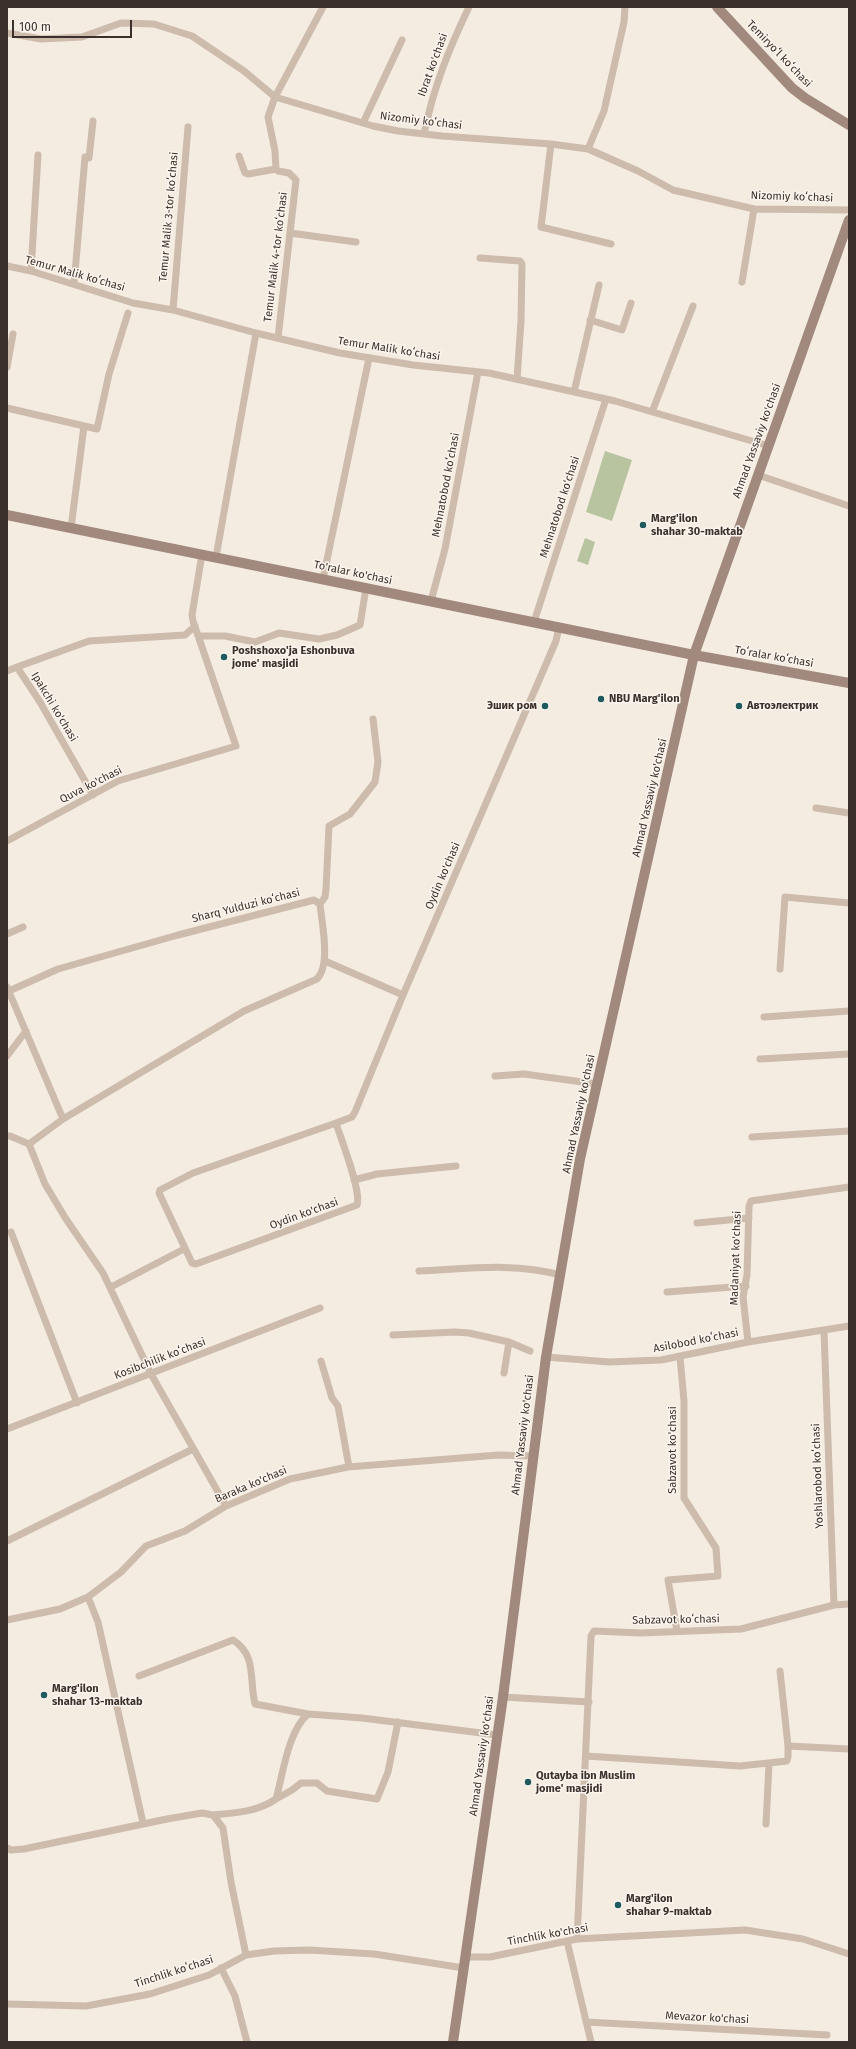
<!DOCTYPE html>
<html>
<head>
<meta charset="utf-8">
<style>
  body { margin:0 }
  #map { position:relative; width:856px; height:2049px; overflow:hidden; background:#f4ebe1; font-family:"Fira Sans",sans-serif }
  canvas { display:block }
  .frame { position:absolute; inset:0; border:8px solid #3b302b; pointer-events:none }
  .scale { position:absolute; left:12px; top:20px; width:120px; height:18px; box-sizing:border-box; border:2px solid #3b302b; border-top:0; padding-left:5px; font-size:12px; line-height:14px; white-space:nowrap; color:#3b302b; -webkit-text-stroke:3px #fbf5ee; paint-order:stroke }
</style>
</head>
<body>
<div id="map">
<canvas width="856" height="2049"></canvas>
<div class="frame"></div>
<div class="scale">100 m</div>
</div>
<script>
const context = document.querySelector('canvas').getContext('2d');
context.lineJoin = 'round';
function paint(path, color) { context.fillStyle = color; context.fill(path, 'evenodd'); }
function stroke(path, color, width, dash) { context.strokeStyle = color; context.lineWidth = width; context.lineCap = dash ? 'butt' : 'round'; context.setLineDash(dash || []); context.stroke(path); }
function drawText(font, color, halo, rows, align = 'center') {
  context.font = font + ' "Fira Sans",sans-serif'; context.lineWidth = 3; context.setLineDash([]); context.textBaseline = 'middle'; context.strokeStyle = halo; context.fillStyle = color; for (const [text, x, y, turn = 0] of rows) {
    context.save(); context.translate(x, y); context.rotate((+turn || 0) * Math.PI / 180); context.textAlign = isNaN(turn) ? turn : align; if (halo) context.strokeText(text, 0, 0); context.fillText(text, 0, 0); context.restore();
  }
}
const green = new Path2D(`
  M605,451L632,460L612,521L586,512Z
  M585,538L595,542L588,565L577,561Z`);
const street = new Path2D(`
  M7,33L41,39L82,37L121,23L154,24L192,36L244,71L275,97L373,126L398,131L442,136L551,144L588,149L638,171L673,190L754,209L849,210
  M363,123L402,40
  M424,134C434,86 448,51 469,7
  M551,144L541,227L611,244
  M588,149L604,111L624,22L625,7
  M239,156L245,173L248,174L276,169
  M290,233L356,242
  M480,258L520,261L522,264L521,321L517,379
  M7,266L31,271L133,303L173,310L256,333L340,353L413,365L489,373L615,401L769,446
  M31,271L38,155
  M742,282L754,209
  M74,284L85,157L89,158L93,121
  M173,310L188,127
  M590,320L622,330L631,303
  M278,338L296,180L289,173L278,171L276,169L275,151L268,117L275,97L323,7
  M7,367L13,334
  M574,392L599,285
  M7,408L97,429L109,374L128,313
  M652,412L693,306
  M758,475L849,506
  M71,528L84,426
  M216,557L256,333
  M323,579L369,358
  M431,601L445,549L478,372
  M534,622L606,399
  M199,636H225L255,642L279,633L319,639L337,635L360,625L366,588
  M7,671L17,667
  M93,795L40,702L17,667L89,641L185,635L195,626
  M816,808L849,813
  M7,841L118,781L236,746L193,621L192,615L202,554
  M320,904L325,897L326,889L329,826L350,814L375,782L378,762L373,719
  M7,934L23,927
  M325,961L403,995
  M780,969L785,897L849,903
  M7,987L63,1119L29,1144
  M9,991L58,969L178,935L314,900L320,904C322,924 331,965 317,979L244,1011L63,1119
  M764,1017L849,1011
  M7,1056L26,1031
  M760,1059L849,1054
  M495,1076L524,1074L597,1084
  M336,1123C341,1139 362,1192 357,1205L196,1264L192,1263L159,1193L160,1190L193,1173L336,1123L352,1117L355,1112L403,995L556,641L559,627
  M7,1136H10L29,1144L45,1184L66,1219L103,1273L151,1374L226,1506
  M752,1137L849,1131
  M354,1180L377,1174L456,1166
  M697,1223L749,1218
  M11,1232L77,1403
  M419,1271C465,1269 515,1262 560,1275
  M111,1287L184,1249
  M667,1292L746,1286
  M824,1331L834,1605L849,1604
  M393,1335L455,1332L469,1333L509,1342
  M748,1342L743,1297L747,1275L749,1206L751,1201L849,1187
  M546,1357L609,1362L661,1360L748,1342L849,1326
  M321,1361L332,1398L338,1406L349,1467
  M504,1373L509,1342L530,1351
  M7,1429L320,1308
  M7,1541L193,1449
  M88,1597L98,1622L143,1823
  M7,1620L60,1609L88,1597L121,1572L146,1546L185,1531L226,1506L290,1479L348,1467L498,1455L533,1456
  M677,1631L668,1580L718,1576L716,1548L684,1498V1401L680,1357
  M139,1676L233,1640C257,1655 249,1680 255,1704L308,1714
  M503,1697L589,1702
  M788,1746L849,1749
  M586,1756L740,1766L787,1761L788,1757V1746L780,1671
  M276,1799L292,1790L301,1783H317L327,1791L377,1799L388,1772L398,1722
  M213,1815C235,1813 257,1812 276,1799C283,1774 288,1731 308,1714L362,1718L497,1735
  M766,1824L769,1764
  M7,1848L11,1850L24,1849L167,1819L202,1813L213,1815L223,1828L231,1882L246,1955
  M577,1939L591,1636L594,1631L641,1633L741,1629L834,1605
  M567,1941L591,2042
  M465,1957H490L577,1939L745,1930L803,1939L849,1954
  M221,1968L235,1996L247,2042
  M7,2004L86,2006L150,1994L209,1975L246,1955L274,1951L309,1950L374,1954L464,1968
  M586,2022L827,2035`);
const secondary = new Path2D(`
  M717,7L792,88L805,98L849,125
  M7,515L694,655L849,683
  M453,2042L503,1697L546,1357L580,1159L694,655L849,220`);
const markers = [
  [643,525,4,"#1f5a5e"],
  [224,657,4,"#1f5a5e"],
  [601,699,4,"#1f5a5e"],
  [545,706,4,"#1f5a5e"],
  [739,706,4,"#1f5a5e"],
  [44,1695,4,"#1f5a5e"],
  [528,1782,4,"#1f5a5e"],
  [618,1905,4,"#1f5a5e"]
];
const streetNames = [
  ["Temiryoʻl koʻchasi",779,54,46],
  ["Ibrat ko'chasi",433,65,-70],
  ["Nizomiy koʻchasi",421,121,7],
  ["Nizomiy koʻchasi",792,197,2],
  ["Temur Malik 3-tor koʻchasi",169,217,-85],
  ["Temur Malik 4-tor koʻchasi",276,257,-83],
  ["Temur Malik koʻchasi",75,274,16],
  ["Temur Malik koʻchasi",389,349,9],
  ["Ahmad Yassaviy ko'chasi",757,441,-70],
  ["Mehnatobod koʻchasi",446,485,-79],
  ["Mehnatobod ko‘chasi",560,507,-72],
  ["To'ralar ko'chasi",353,573,12],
  ["Toʻralar koʻchasi",774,657,10],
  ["Ipakchi ko'chasi",54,707,59],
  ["Quva ko'chasi",91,785,-27],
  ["Ahmad Yassaviy ko'chasi",650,798,-77],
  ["Oydin ko'chasi",443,876,-67],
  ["Sharq Yulduzi koʻchasi",246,906,-14],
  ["Ahmad Yassaviy ko'chasi",579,1114,-78],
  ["Oydin ko'chasi",304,1214,-20],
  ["Madaniyat ko'chasi",736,1258,-88],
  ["Asilobod koʻchasi",696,1341,-11],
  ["Kosibchilik koʻchasi",160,1359,-21],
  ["Ahmad Yassaviy ko'chasi",523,1435,-83],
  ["Sabzavot ko'chasi",673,1450,-90],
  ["Yoshlarobod koʻchasi",818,1476,-92],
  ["Baraka ko'chasi",251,1485,-23],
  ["Sabzavot koʻchasi",676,1620,-1],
  ["Ahmad Yassaviy ko'chasi",482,1756,-82],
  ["Tinchlik ko'chasi",548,1935,-10],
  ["Tinchlik koʻchasi",174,1972,-18],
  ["Mevazor ko'chasi",707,2018,3]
];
const poiNames = [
  ["Marg'ilon",651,519],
  ["shahar 30-maktab",651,532],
  ["Poshshoxo'ja Eshonbuva",232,651],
  ["jome' masjidi",232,664],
  ["NBU Marg'ilon",609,699],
  ["Эшик ром",537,706,"right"],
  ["Автоэлектрик",747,706],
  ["Marg'ilon",52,1689],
  ["shahar 13-maktab",52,1702],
  ["Qutayba ibn Muslim",536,1776],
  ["jome' masjidi",536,1789],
  ["Marg'ilon",626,1899],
  ["shahar 9-maktab",626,1912]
];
paint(green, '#b8c4a0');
stroke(street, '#cdbbac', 7);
stroke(secondary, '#a18a7d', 10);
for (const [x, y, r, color] of markers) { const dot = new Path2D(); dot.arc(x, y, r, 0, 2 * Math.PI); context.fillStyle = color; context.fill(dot); stroke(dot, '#fbf5ee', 1.5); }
drawText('11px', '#3b302b', '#fbf5ee', streetNames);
drawText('bold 11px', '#3b302b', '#fbf5ee', poiNames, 'left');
</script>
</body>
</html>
